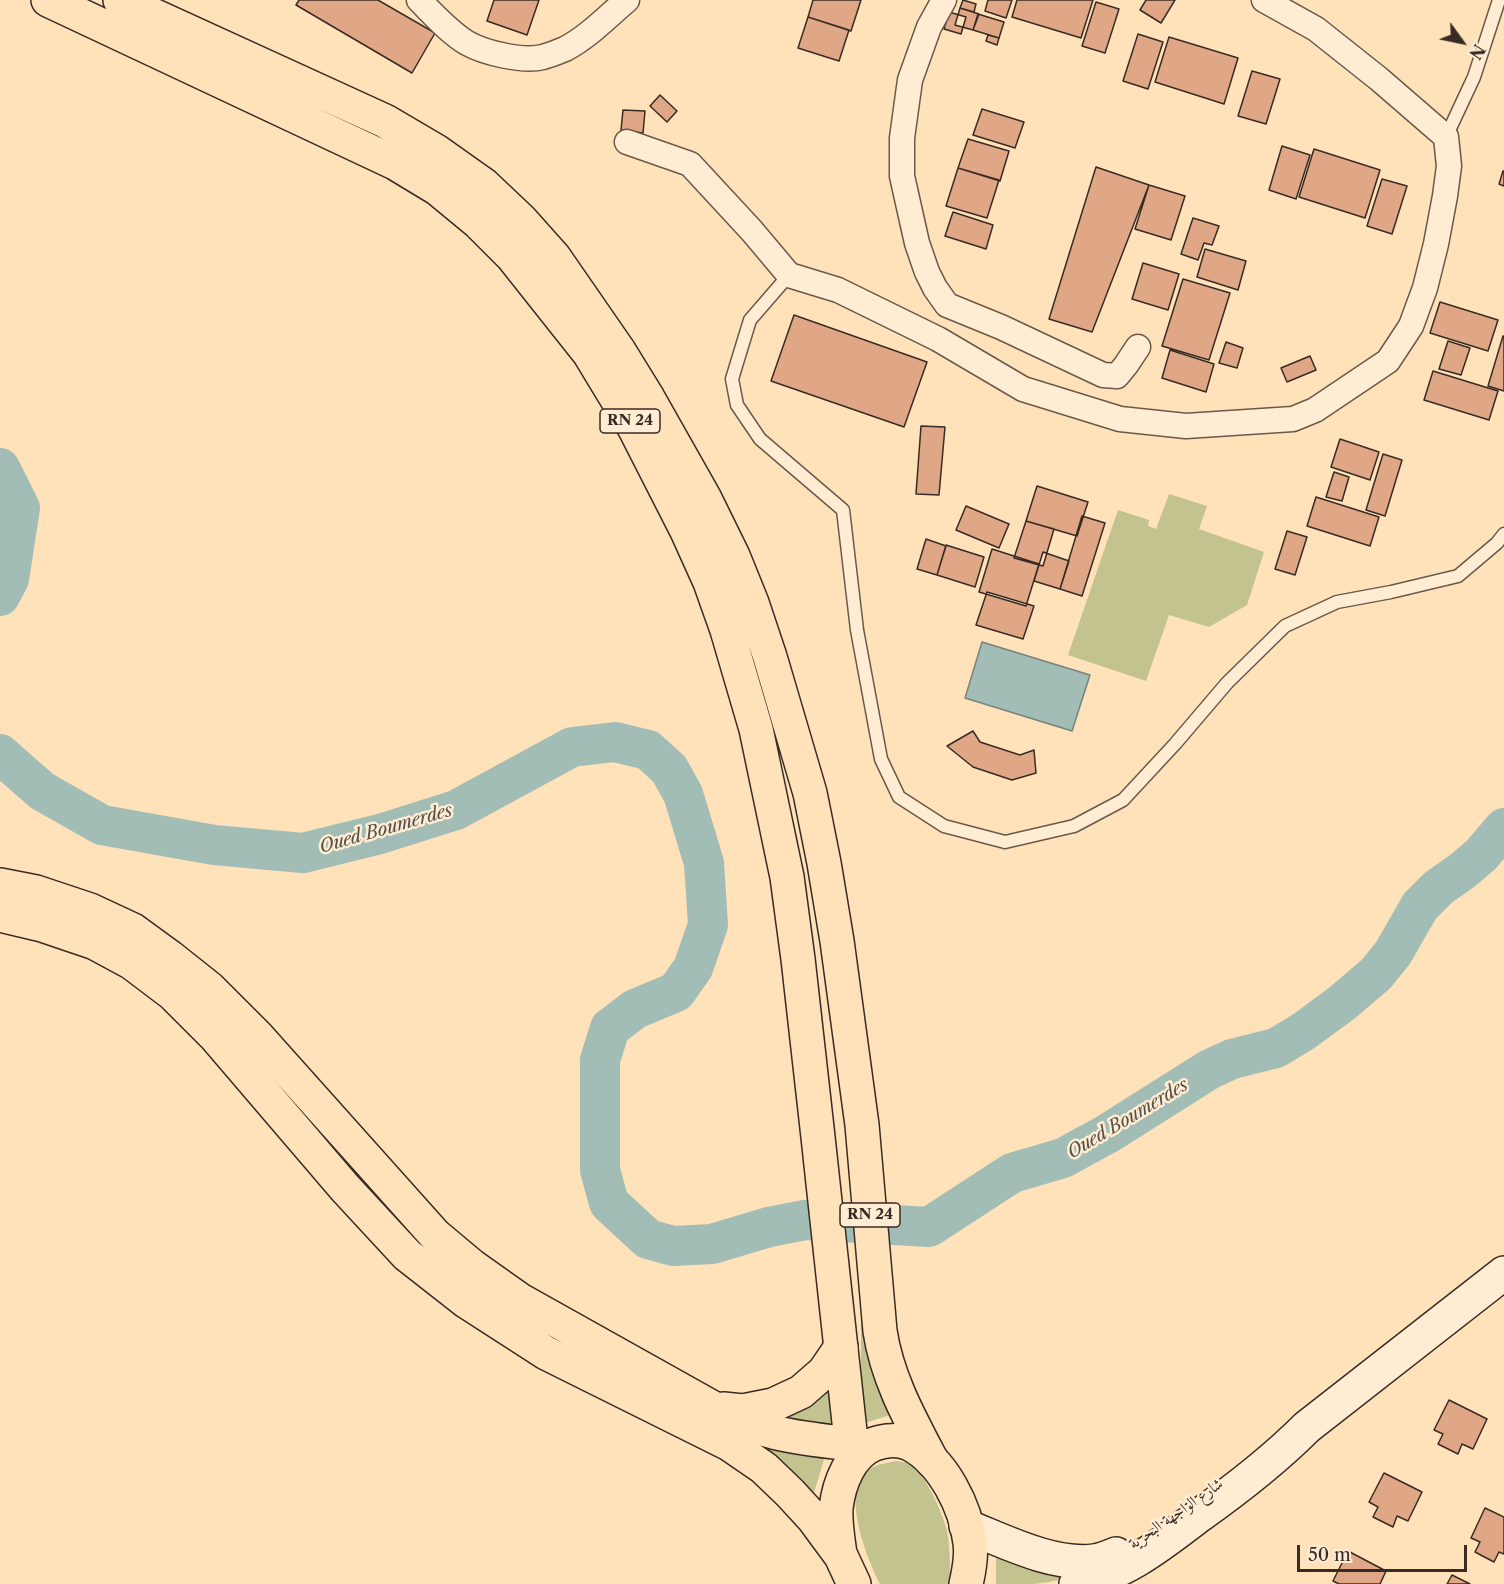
<!DOCTYPE html>
<html>
<head>
<meta charset="utf-8">
<style>
  body { margin:0 }
  #map { position:relative; width:1504px; height:1584px; overflow:hidden; background:#ffe2ba; font-family:"Libre Caslon Text",serif }
  canvas { display:block }
  .north { position:absolute; left:1432px; top:12px; width:60px; height:60px; -webkit-text-stroke:4px #ffecd2; paint-order:stroke; rotate:123deg; font-size:16px; font-weight:700; line-height:24px; text-align:center; color:#382b24 }
  .north::after { content:''; display:block; margin:auto; width:21px; height:27px; background:#382b24; clip-path:polygon(50% 0,100% 100%,50% 72%,0 100%) }
  .scale { position:absolute; left:1297px; top:1545px; width:170px; height:27px; box-sizing:border-box; border:3px solid #382b24; border-top:0; padding-left:8px; font-size:18px; line-height:21px; white-space:nowrap; color:#382b24; -webkit-text-stroke:4px #ffecd2; paint-order:stroke }
</style>
</head>
<body>
<div id="map">
<canvas width="1504" height="1584"></canvas>
<div class="north">N</div>
<div class="scale">50 m</div>
</div>
<script>
const context = document.querySelector('canvas').getContext('2d');
context.lineJoin = 'round';
function paint(path, color) { context.fillStyle = color; context.fill(path, 'evenodd'); }
function stroke(path, color, width, dash) { context.strokeStyle = color; context.lineWidth = width; context.lineCap = dash ? 'butt' : 'round'; context.setLineDash(dash || []); context.stroke(path); }
function drawText(font, color, halo, rows, align = 'center') {
  context.font = font + ' "Libre Caslon Text",Amiri,serif'; context.lineWidth = 5; context.setLineDash([]); context.textBaseline = 'middle'; context.strokeStyle = halo; context.fillStyle = color; for (const [text, x, y, turn = 0] of rows) {
    context.save(); context.translate(x, y); context.rotate((+turn || 0) * Math.PI / 180); context.textAlign = isNaN(turn) ? turn : align; if (halo) context.strokeText(text, 0, 0); context.fillText(text, 0, 0); context.restore();
  }
}
const green = new Path2D(`
  M1169,494L1207,506L1199,529L1264,552L1247,605L1209,627L1169,615L1146,681L1068,655L1118,510L1149,520L1148,526L1156,529Z
  M861,1322L871,1360L893,1414L859,1425L861,1397Z
  M835,1377L832,1433L759,1419Z
  M751,1439L825,1456L813,1496Z
  M896,1461C900,1462 906,1462 910,1464C924,1472 940,1508 945,1524C950,1538 951,1569 949,1584H880C867,1558 839,1490 869,1469C877,1464 888,1463 896,1461Z
  M996,1555L1092,1573L1049,1582L1033,1584H996Z`);
const water = new Path2D(`
  M982,642L1090,675L1072,731L965,698Z`);
const river = new Path2D(`
  M0,468L20,508L9,579L0,596
  M0,754L42,791L102,825L214,845L303,853L380,834L456,810L572,747L615,742L648,750L669,769L683,794L704,863L708,925L693,968L676,992L635,1009L610,1028L600,1060V1170L609,1203L648,1239L673,1246L712,1244L769,1227L805,1220L929,1227L1012,1173L1063,1158L1107,1134L1210,1069L1232,1059L1276,1048L1304,1031L1342,1003L1376,974L1393,953L1420,906L1438,888L1462,871L1481,855L1504,828`);
const building = new Path2D(`
  M299,0H378L435,33L412,73L296,5Z
  M494,0H539L527,35L487,21Z
  M813,0H861L851,31L808,17Z
  M963,0L976,4L974,12L960,8Z
  M988,0H1012L1006,18L985,11Z
  M1017,0H1093L1081,38L1012,17Z
  M1146,0H1175L1161,23L1140,10Z
  M1096,2L1119,9L1105,53L1082,46Z
  M960,8L979,14L973,30L955,25Z
  M949,12L966,17L961,34L944,29Z
  M978,14L1004,22L999,38L973,30Z
  M808,17L849,30L839,61L798,48Z
  M1138,34L1163,42L1148,89L1123,81Z
  M988,35L999,38L997,45L986,41Z
  M1169,37L1238,58L1224,104L1155,82Z
  M1252,71L1280,79L1266,124L1238,116Z
  M660,95L677,111L667,122L650,106Z
  M982,109L1024,122L1015,148L973,135Z
  M623,110L645,111L643,133L621,130Z
  M968,139L1009,151L1000,181L958,168Z
  M1282,146L1310,155L1296,199L1269,190Z
  M1314,149L1380,170L1365,218L1299,197Z
  M1096,167L1149,185L1092,332L1049,319Z
  M958,168L999,180L987,218L946,206Z
  M1503,171H1504V186L1499,184Z
  M1382,179L1407,186L1392,234L1367,226Z
  M1149,185L1185,196L1171,240L1135,229Z
  M953,212L993,225L986,249L945,236Z
  M1193,218L1219,226L1212,245L1204,243L1198,260L1181,254Z
  M1205,249L1246,261L1238,290L1197,277Z
  M1143,263L1179,274L1168,310L1132,299Z
  M1183,279L1230,293L1209,360L1162,346Z
  M1440,302L1498,320L1488,351L1430,333Z
  M794,315L927,362L904,427L771,381Z
  M1503,336H1504V391L1488,386Z
  M1448,341L1470,348L1461,375L1439,369Z
  M1226,342L1243,348L1237,368L1219,363Z
  M1170,350L1214,364L1206,392L1162,378Z
  M1310,356L1316,370L1287,382L1281,368Z
  M1433,371L1498,391L1489,420L1424,400Z
  M921,426L945,427L939,495L916,494Z
  M1340,439L1379,452L1370,480L1331,467Z
  M1383,454L1402,460L1385,516L1366,510Z
  M1334,472L1349,477L1342,501L1326,497Z
  M1037,486L1088,502L1077,536L1026,521Z
  M1316,497L1379,517L1370,546L1307,526Z
  M966,506L1009,524L999,548L956,530Z
  M1082,516L1105,523L1082,596L1060,589Z
  M1026,521L1054,529L1043,566L1014,558Z
  M1287,531L1307,537L1295,575L1275,569Z
  M926,539L946,546L937,575L917,569Z
  M946,545L984,557L975,587L937,575Z
  M992,549L1039,564L1026,606L979,592Z
  M1043,552L1069,561L1060,589L1034,581Z
  M987,592L1034,606L1023,639L976,625Z
  M973,731L980,742L1020,755L1034,750L1036,773L1012,780L973,767L947,746Z
  M1449,1400L1487,1419L1473,1449L1462,1444L1458,1454L1438,1444L1443,1434L1434,1430Z
  M1384,1473L1422,1492L1408,1521L1397,1516L1393,1527L1373,1517L1378,1507L1369,1502Z
  M1485,1508L1504,1517V1554L1499,1552L1494,1562L1475,1552L1480,1542L1471,1538Z
  M1348,1551L1386,1571L1380,1584H1339L1333,1581Z
  M1452,1575L1470,1584H1447Z`);
const lane = new Path2D(`
  M1446,137L1474,77L1499,0
  M789,275L750,320L732,379L737,405L760,439L843,510L857,630L881,759L899,797L944,826L1005,842L1074,826L1123,800L1175,744L1227,683L1285,626L1337,602L1391,592L1458,576L1497,543L1504,534`);
const street = new Path2D(`
  M419,0C434,15 449,32 467,43C485,53 523,62 543,57C550,55 558,52 565,49C588,37 607,17 627,0
  M944,0L929,27L910,80L902,138V176L917,243L927,272L935,288L947,305L1001,327L1103,375L1117,376L1126,365L1138,347
  M627,142L690,164L752,231L789,275L838,290L938,339L1023,389L1120,419L1186,426L1293,419L1315,410L1388,361L1411,326L1425,288L1436,244L1445,196L1449,166L1446,137L1379,79L1316,29L1264,0`);
const secondary = new Path2D(`
  M966,1526C1004,1541 1052,1566 1094,1561C1102,1560 1109,1557 1116,1554
  M1076,1584C1124,1575 1162,1544 1200,1515C1238,1488 1274,1460 1307,1427L1504,1273`);
const primary = new Path2D(`
  M48,0L395,163L438,189L478,222L512,256L589,353L635,429L687,531L710,582L727,630L756,729L787,877L798,959L817,1128L853,1459
  M120,0L385,121L436,151L484,185L521,220L554,257L619,351L648,398L704,497L733,556L752,603L770,657L810,793L824,863L837,941L862,1125L880,1331C887,1378 910,1419 932,1461`);
const highway = new Path2D(`
  M0,885L36,892L90,910L133,930L170,957L209,988L258,1037L435,1235L472,1266L520,1300L713,1408C732,1417 752,1426 773,1432C804,1440 838,1442 870,1446
  M0,915L42,925L95,943L132,963L173,994L215,1036L345,1188L407,1255L467,1302L546,1353L729,1444L764,1468L790,1493L813,1518L841,1556L854,1584
  M723,1409L743,1411L773,1405L801,1392L824,1372L841,1347
  M840,1554C838,1539 835,1523 836,1508C839,1483 850,1454 874,1444C885,1440 899,1439 910,1444C943,1461 966,1507 970,1543C972,1556 969,1571 966,1584`);
const shields = [
  [630,421,60],
  [870,1215,60]
];
const shieldNames = [
  ["RN 24",630,421],
  ["RN 24",870,1215]
];
const streetNames = [
  ["شارع الواجهة البحرية",1176,1514,-35]
];
const waterNames = [
  ["Oued Boumerdes",386,829,-16],
  ["Oued Boumerdes",1128,1119,-31]
];
paint(green, '#c2c38e');
paint(water, '#a1bdb5');
stroke(water, '#77837b', 1.5);
stroke(river, '#a1bdb5', 40);
paint(building, '#e0a786');
stroke(building, '#382b24', 1.5);
stroke(lane, '#6a594a', 15);
stroke(street, '#6a594a', 27);
stroke(secondary, '#382b24', 36);
stroke(primary, '#382b24', 36);
stroke(highway, '#382b24', 36);
stroke(lane, '#ffecd2', 12);
stroke(street, '#ffecd2', 24);
stroke(secondary, '#ffecd2', 33);
stroke(primary, '#ffe2ba', 33);
stroke(highway, '#ffe2ba', 33);
for (const [x, y, w] of shields) { const box = new Path2D(); box.roundRect(x - w / 2, y - 12, w, 24, 4.5); context.fillStyle = '#ffecd2'; context.fill(box); stroke(box, '#382b24', 1.5); }
drawText('bold 15px', '#382b24', null, shieldNames);
drawText('16px', '#382b24', '#ffecd2', streetNames);
drawText('italic 18px', '#525048', '#ffecd2', waterNames);
</script>
</body>
</html>
